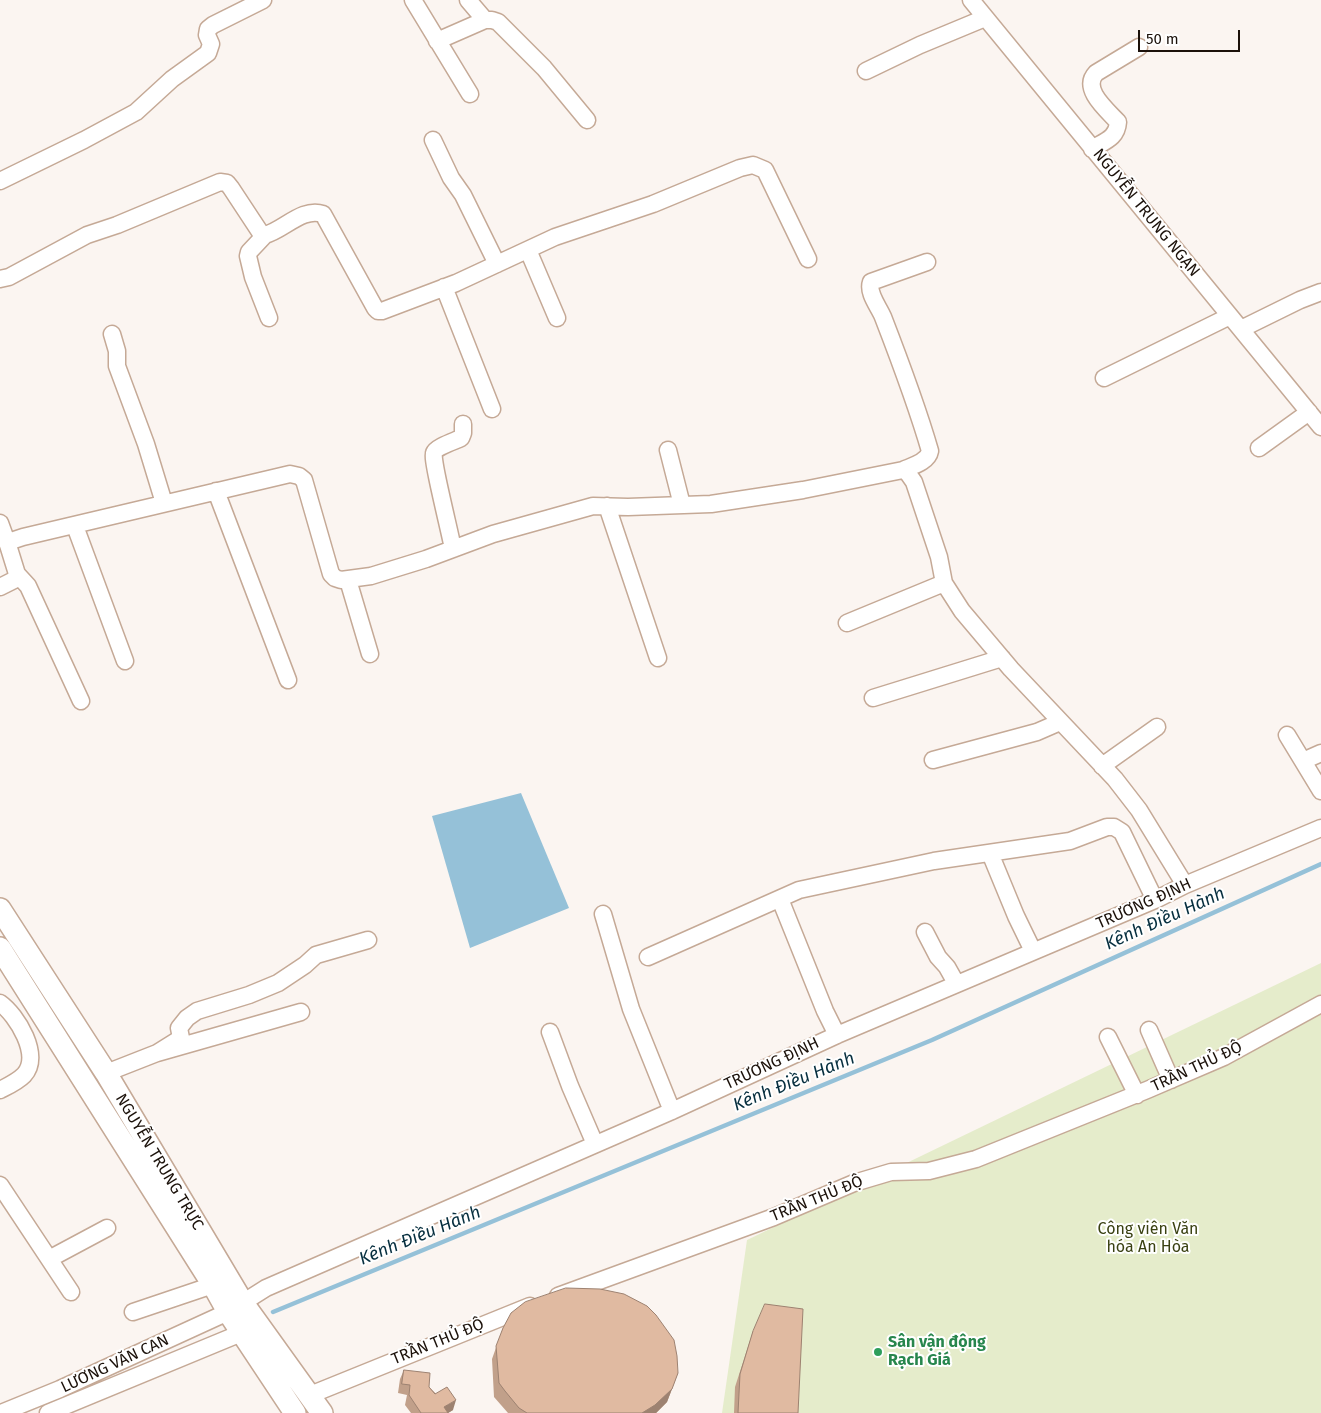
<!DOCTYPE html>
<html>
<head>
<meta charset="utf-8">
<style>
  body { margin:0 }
  #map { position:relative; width:1321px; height:1413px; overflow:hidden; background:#fbf5f1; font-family:"Fira Sans",sans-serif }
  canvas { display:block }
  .scale { position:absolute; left:1138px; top:30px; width:102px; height:22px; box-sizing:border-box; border:2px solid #1b110a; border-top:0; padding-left:6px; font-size:15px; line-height:18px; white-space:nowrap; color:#1b110a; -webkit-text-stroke:4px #fff; paint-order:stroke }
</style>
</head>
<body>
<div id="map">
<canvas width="1321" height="1413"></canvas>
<div class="scale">50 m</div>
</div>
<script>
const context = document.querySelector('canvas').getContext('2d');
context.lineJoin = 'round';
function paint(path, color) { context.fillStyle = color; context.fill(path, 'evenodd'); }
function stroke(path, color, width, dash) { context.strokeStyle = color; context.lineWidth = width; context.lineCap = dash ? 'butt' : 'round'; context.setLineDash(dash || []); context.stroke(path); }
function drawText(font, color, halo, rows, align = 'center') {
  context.font = font + ' "Fira Sans",sans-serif'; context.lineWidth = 4; context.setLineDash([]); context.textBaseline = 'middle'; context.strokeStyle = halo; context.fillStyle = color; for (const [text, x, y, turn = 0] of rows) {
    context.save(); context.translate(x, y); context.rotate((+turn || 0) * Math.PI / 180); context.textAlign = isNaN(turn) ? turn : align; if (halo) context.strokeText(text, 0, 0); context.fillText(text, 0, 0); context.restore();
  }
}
const green = new Path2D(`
  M1321,963V1413H722L747,1240Z`);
const water = new Path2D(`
  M521,793L569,908L470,948L432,816Z`);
const stream = new Path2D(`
  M273,1312L932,1040L1321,864`);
const minor = new Path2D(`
  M413,0L470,94
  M468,0L485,20
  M971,0L1321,427
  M437,41L485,20H492L498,22L544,68L587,120
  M866,71L920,45L985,18
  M433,140L451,178L463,195L497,264
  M1092,149C1105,141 1117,138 1118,122C1107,110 1081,89 1096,73L1139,47
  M0,181L84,140L136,112L172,79L208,53L211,44L207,35L208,29L213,25L263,0
  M265,235L249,252L248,256L253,277L269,318
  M528,250L557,318
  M0,279L9,277L87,235L117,225L220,182L227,183L231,188L260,232L265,235C284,230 302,207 323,214L375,308L378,311H382L456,283L555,237L653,204L740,168L753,165L765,170L808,259
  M444,287L492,409
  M1241,329L1300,300L1321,292
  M112,334L117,351V366L146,444L164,503
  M1104,378L1230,316
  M1259,448L1309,412
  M668,450L682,505
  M903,470C912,466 928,462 930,451C917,406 900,361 883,317C879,307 867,293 871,282L927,262
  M216,491L288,680
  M607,506L658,658
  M0,523L8,545
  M75,526L125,661
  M453,549C451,536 431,458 434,453C436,447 455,441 461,438L463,433V424
  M17,574L28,586L81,701
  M348,580L370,654
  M0,587L14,580L17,574L8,545L11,541L23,537L290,474L299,476L304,480L331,574L335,578L341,580L371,576L426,559L493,534L593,506L628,507L711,504L803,490L903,470L907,472L914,482L939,557L944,583L962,611L1011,669L1115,779L1139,810L1185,885
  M847,623L944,583
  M873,698L1002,658
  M1287,735L1321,791
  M933,760L1037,732L1060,722
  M1303,761L1321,753
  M1102,766L1157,727
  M990,853L1016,916L1033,951
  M780,899L825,1011L837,1035
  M603,914L631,1009L672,1111
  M925,932L938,957L947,967L956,983
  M648,957L799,890L934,861L1070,841L1107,827H1114L1122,832L1155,900
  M0,1003C17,1015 42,1056 24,1075C17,1082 8,1086 0,1090
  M1149,1030L1171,1080
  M550,1032L570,1086L595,1144
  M1108,1037L1137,1095
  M157,1053L181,1038L179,1028L187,1018L197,1011L249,995L278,983L305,965L316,955L368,940
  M106,1073L157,1053L301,1012
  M0,1185L71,1292
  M49,1259L107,1228
  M558,1296L774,1217L854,1183L891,1172L929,1171L976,1159L1147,1090L1224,1057L1321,1004
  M133,1312L213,1285
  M310,1395L530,1306
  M1,1413L60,1389L228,1312L266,1288L672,1111L837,1035L1155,900L1185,885L1321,828
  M48,1413L251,1329`);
const major = new Path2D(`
  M0,909L106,1073L243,1303L322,1413
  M0,948L213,1285L228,1312L295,1413`);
const wall = new Path2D(`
  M503,1328L678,1373L667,1402L656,1413H508L494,1397L492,1359Z
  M753,1331L798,1413H734L735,1387Z
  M404,1370L429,1387L453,1410L448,1413H411L405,1405L407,1395L398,1393L400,1379Z`);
const shadedWall = new Path2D(`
  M672,1389L667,1402L656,1413H642Z
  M456,1400L453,1410L448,1413L444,1407Z`);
const building = new Path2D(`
  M566,1288L600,1289L624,1294L647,1306L656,1315L674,1340L677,1356L678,1373L672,1389L655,1405L642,1413H527L519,1408L505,1391L499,1383L496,1346L503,1328L511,1313L525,1302Z
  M765,1304L803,1309L798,1413H738L740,1374L753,1331Z
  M404,1370L430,1373L429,1387L435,1394L447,1387L456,1400L444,1407L448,1413H421L409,1395L410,1385L402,1384Z`);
const markers = [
  [878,1352,5,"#2e9e5b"]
];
const streetNames = [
  ["NGUYỄN TRUNG NGẠN",1146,213,51],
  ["TRƯƠNG ĐỊNH",1144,904,-24],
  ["TRƯƠNG ĐỊNH",772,1064,-25],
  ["TRẦN THỦ ĐỘ",1197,1067,-25],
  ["NGUYỄN TRUNG TRỰC",159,1162,59],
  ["TRẦN THỦ ĐỘ",817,1199,-22],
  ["TRẦN THỦ ĐỘ",438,1342,-22],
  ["LƯƠNG VĂN CAN",115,1364,-25]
];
const parkNames = [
  ["Công viên Văn",1148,1230],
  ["hóa An Hòa",1148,1248]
];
const leisureNames = [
  ["Sân vận động",888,1343],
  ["Rạch Giá",888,1361]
];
const waterNames = [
  ["Kênh Điều Hành",1165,919,-24],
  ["Kênh Điều Hành",794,1082,-22],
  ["Kênh Điều Hành",420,1236,-22]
];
paint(green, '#e5eccb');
paint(water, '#95c1d8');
stroke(stream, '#95c1d8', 4.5);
stroke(minor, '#c5a996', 19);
stroke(major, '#c5a996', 24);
stroke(minor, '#fff', 16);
stroke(major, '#fff', 21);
paint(wall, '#c1a08a');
paint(shadedWall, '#9d8271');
paint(building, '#e0baa1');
stroke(building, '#9d8271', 1);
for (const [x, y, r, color] of markers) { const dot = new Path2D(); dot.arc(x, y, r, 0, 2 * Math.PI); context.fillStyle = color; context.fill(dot); stroke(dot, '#fff', 2); }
drawText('16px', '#1b110a', '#fff', streetNames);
drawText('16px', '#3a4112', '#fff', parkNames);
drawText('bold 16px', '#27864d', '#fff', leisureNames, 'left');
drawText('italic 18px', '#072f3f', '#fff', waterNames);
</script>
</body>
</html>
